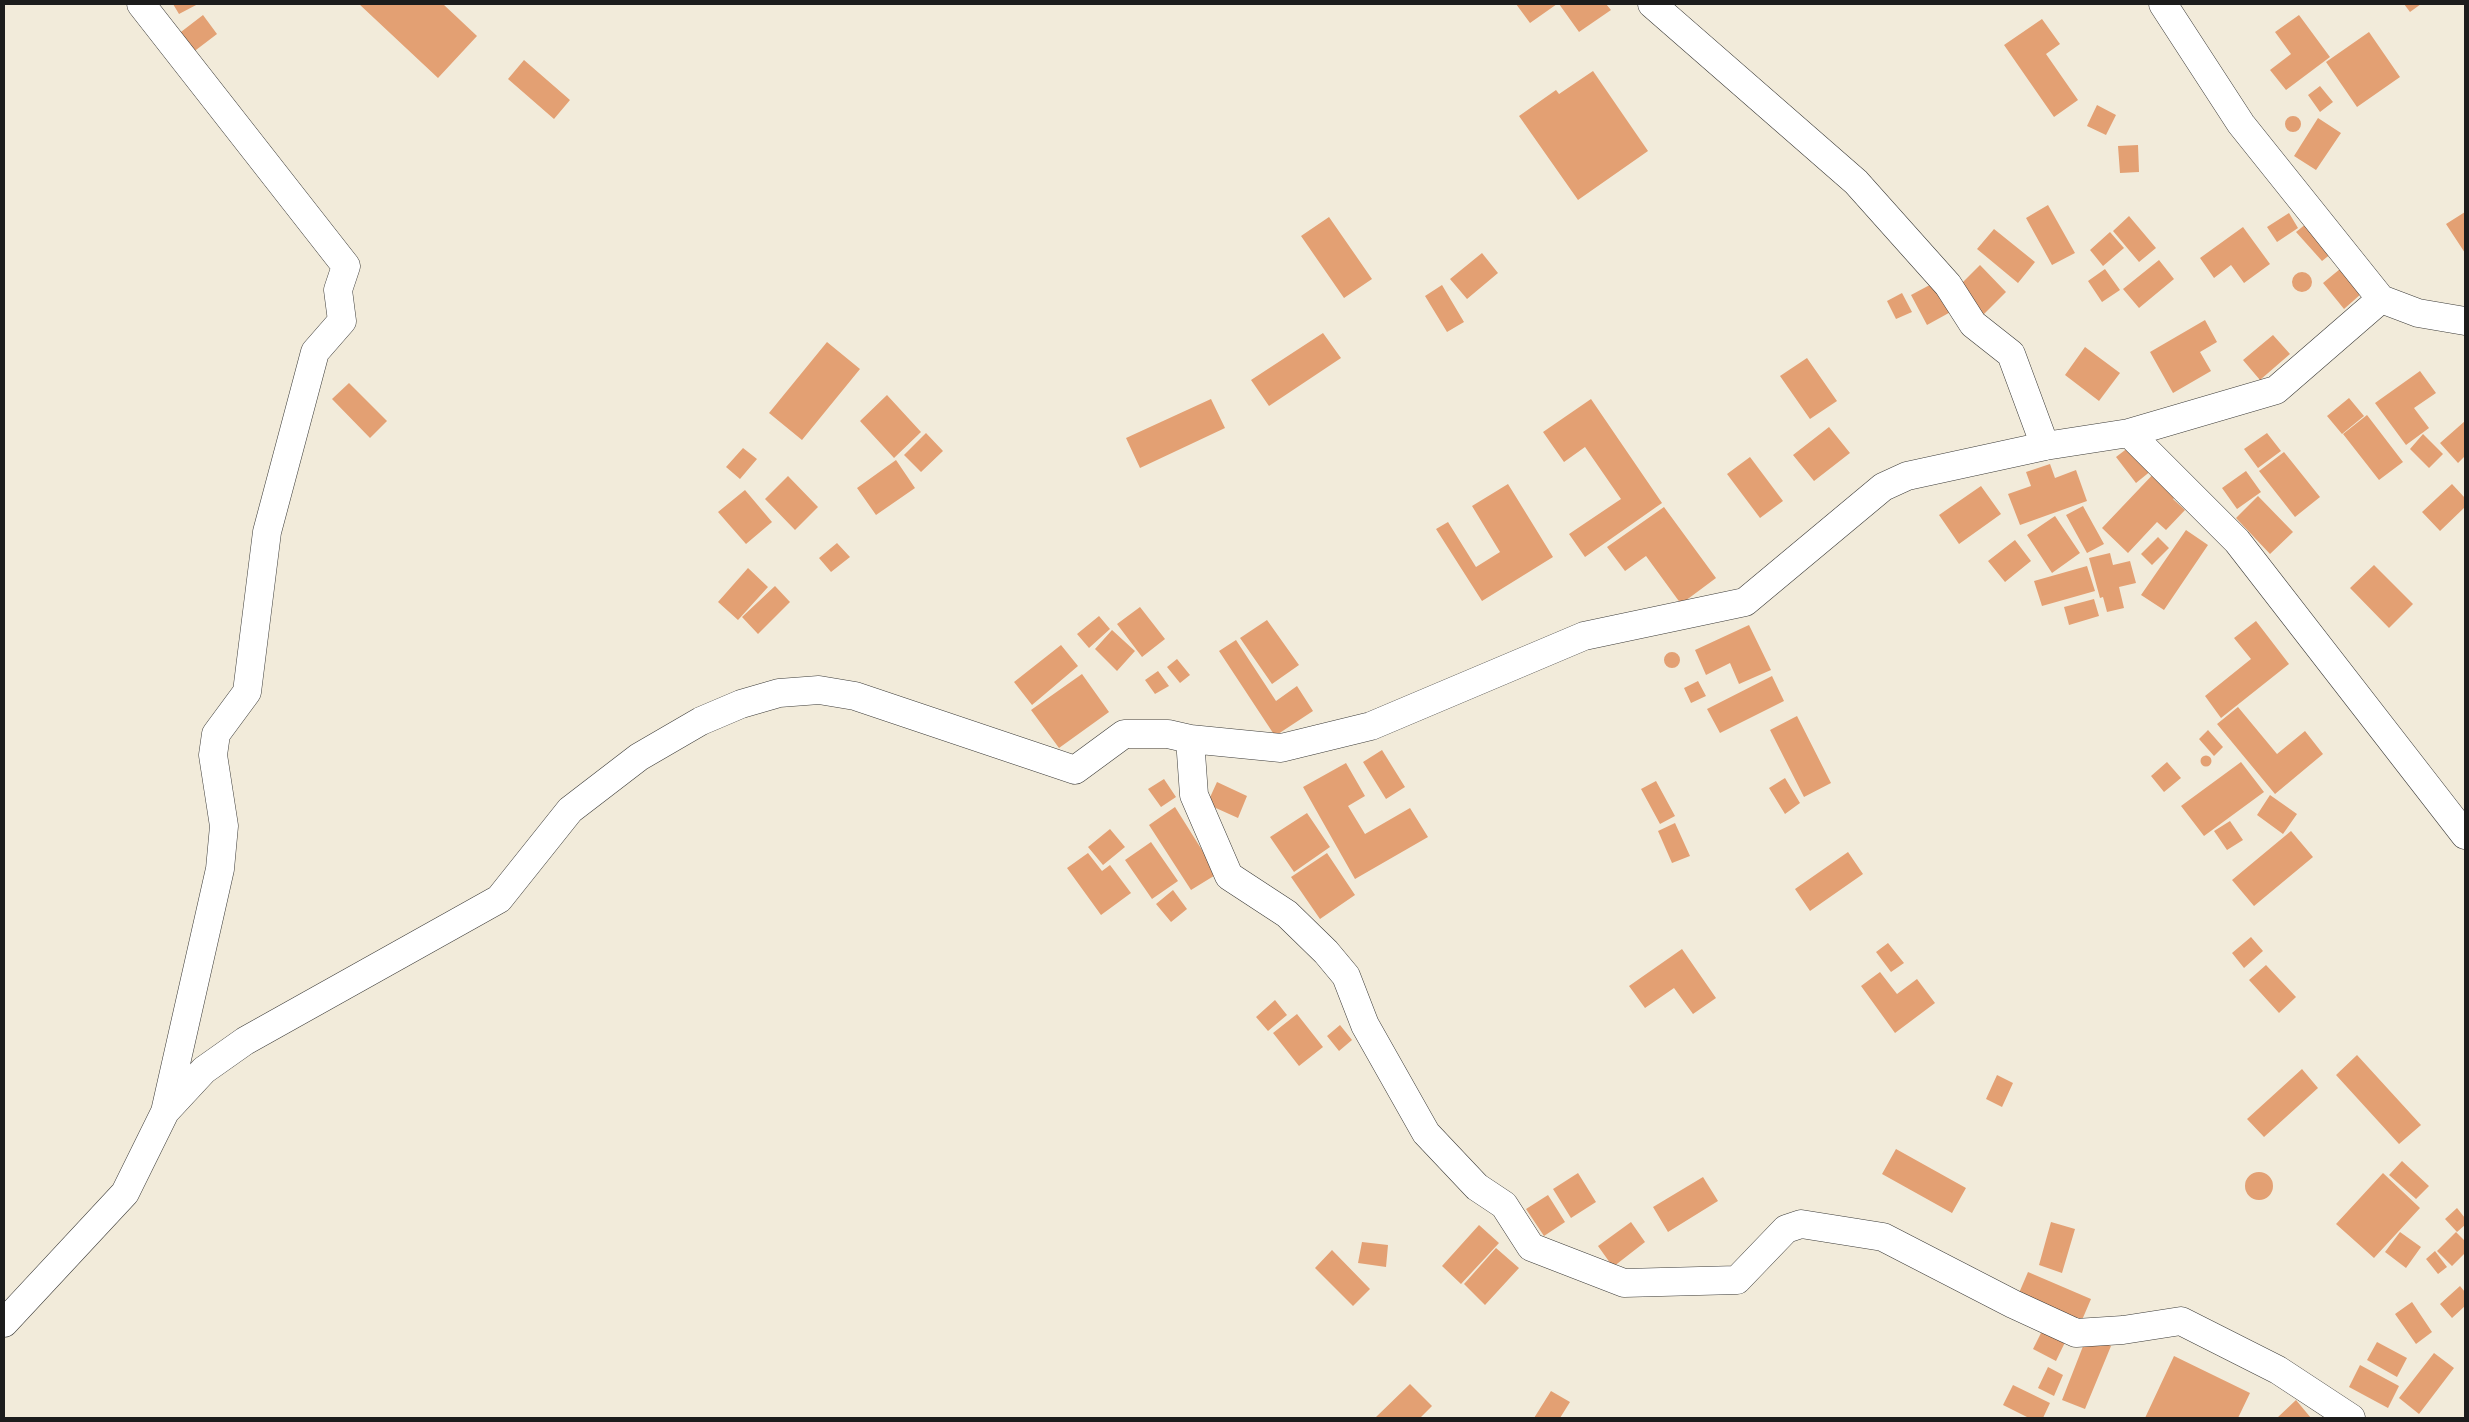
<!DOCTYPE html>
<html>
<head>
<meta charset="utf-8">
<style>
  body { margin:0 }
  #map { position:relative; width:2469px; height:1422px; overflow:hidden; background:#f2ebda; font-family:Itim,sans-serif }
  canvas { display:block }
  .frame { position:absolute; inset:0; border:5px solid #1c1c1c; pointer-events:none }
</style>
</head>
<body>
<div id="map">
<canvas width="2469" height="1422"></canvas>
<div class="frame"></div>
</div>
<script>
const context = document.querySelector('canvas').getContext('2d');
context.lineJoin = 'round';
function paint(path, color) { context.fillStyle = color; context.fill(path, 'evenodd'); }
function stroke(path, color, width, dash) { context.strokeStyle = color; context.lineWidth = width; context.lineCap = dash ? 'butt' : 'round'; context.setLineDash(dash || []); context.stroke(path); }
const building = new Path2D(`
  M173,4H198L179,14Z
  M359,4H443L477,36L438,78Z
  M1516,4H1557L1530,23Z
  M1559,4H1606L1611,10L1579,32Z
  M2404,4H2421L2410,12Z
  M203,15L217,34L192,53L177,35Z
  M2299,15L2330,57L2286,90L2270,70L2291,54L2275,32Z
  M2042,19L2060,44L2046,54L2078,100L2054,117L2004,45Z
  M2369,32L2400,77L2357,107L2326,62Z
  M524,60L570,100L554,119L508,79Z
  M1593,71L1648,151L1578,200L1519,116L1556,90L1559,94Z
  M2320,86L2333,102L2320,112L2308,95Z
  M2097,105L2116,115L2106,135L2087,126Z
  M2285 124a8 8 0 1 1 16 0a8 8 0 1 1-16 0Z
  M2318,118L2341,133L2316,170L2294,156Z
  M2138,145L2139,172L2120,173L2118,146Z
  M2048,205L2075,253L2052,265L2026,218Z
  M2465,212V253L2446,224Z
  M2289,213L2298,228L2277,242L2267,227Z
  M2129,216L2156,248L2139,262L2113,231Z
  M1329,217L1372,279L1344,298L1301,236Z
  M2312,219L2337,249L2322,261L2296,232Z
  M2243,227L2270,264L2244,283L2231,265L2214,278L2200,258Z
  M1994,229L2035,262L2018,283L1977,249Z
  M2110,232L2124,248L2103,266L2090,250Z
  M1482,253L1498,273L1467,299L1450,279Z
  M2159,260L2174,279L2139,308L2123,289Z
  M1980,265L2006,292L1981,317L1955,290Z
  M2105,269L2120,290L2102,302L2088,281Z
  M2340,269L2361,294L2344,309L2323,283Z
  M2292 282a10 10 0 1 1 20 0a10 10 0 1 1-20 0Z
  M1941,279L1956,309L1927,325L1911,295Z
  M1442,285L1464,322L1447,332L1425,296Z
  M1902,293L1912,312L1896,319L1887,301Z
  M2205,320L2217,342L2200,352L2211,371L2173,393L2150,352Z
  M1323,333L1341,358L1269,406L1251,380Z
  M2273,335L2290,354L2260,380L2243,360Z
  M827,342L860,369L802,440L769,413Z
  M2085,347L2120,373L2099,401L2065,375Z
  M1807,358L1837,401L1810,419L1780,376Z
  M2420,371L2436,393L2414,408L2429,428L2406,445L2375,403Z
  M349,383L387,421L370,438L332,399Z
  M887,395L921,432L894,458L860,421Z
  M2349,398L2364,416L2342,434L2327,416Z
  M1211,399L1225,428L1140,468L1126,438Z
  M1591,399L1662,503L1585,557L1569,534L1621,499L1585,447L1564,462L1543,432Z
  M2367,415L2403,462L2379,480L2343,434Z
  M2465,421V456L2458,463L2440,443Z
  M1829,427L1850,453L1814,481L1793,455Z
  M926,433L943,451L921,472L904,455Z
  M2267,433L2281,451L2258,468L2244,449Z
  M2423,434L2443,454L2429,468L2410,449Z
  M2133,444L2152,470L2136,483L2116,457Z
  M743,448L757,459L740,479L726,467Z
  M2284,452L2320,497L2295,517L2259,471Z
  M1750,457L1783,501L1760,518L1727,474Z
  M896,460L915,488L876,515L857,488Z
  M2050,464L2055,478L2076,470L2087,501L2020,525L2008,494L2031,486L2026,472Z
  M2159,468L2182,490L2173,499L2185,510L2166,530L2157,522L2128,553L2102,528Z
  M2246,471L2261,492L2237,509L2222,488Z
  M788,476L818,507L795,530L765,499Z
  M1508,484L1553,557L1482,601L1436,529L1448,522L1476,567L1500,552L1472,506Z
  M2452,484L2465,498V507L2440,531L2422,512Z
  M1981,486L2001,514L1959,544L1939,515Z
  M745,490L772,522L746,544L718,512Z
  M2258,496L2293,532L2270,554L2236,518Z
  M2083,506L2104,544L2087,553L2066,515Z
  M1664,507L1716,578L1681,604L1646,556L1625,571L1607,547Z
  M2055,516L2080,553L2052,573L2027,535Z
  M2186,530L2208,545L2164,610L2141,595Z
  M2158,537L2169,548L2152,565L2141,554Z
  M2015,540L2031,561L2005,582L1988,561Z
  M837,543L850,557L831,572L819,558Z
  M2110,553L2113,565L2130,561L2136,583L2119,587L2124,608L2107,612L2103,597L2100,598L2089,558Z
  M2374,565L2413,604L2389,628L2350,588Z
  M2087,566L2095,591L2042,606L2034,581Z
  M748,568L768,587L738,620L718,602Z
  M775,586L790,602L758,634L742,617Z
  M2094,599L2099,616L2069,625L2064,607Z
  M1140,607L1165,639L1142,657L1117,624Z
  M1099,616L1110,629L1089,648L1077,634Z
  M1267,620L1299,665L1272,684L1240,638Z
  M2256,621L2289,664L2221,718L2205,696L2251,659L2234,638Z
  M1749,625L1771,670L1739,684L1730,663L1706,675L1695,650Z
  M1112,630L1135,651L1117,671L1095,649Z
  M1236,640L1276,701L1297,686L1313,711L1275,736L1219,651Z
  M1061,645L1078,666L1032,705L1014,682Z
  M1664 660a8 8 0 1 1 16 0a8 8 0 1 1-16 0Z
  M1177,659L1190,675L1180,683L1167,667Z
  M1158,671L1169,686L1155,694L1145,680Z
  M1082,674L1109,712L1059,748L1031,710Z
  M1772,676L1784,701L1720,733L1707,709Z
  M1698,681L1706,696L1691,703L1684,688Z
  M2238,707L2277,754L2305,731L2323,754L2275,794L2217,724Z
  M1797,716L1831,783L1804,797L1770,730Z
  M2208,730L2223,747L2214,756L2199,739Z
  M1382,750L1405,787L1386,799L1363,762Z
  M2200.5 761a5.5 5.5 0 1 1 11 0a5.5 5.5 0 1 1-11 0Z
  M2167,762L2181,778L2164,792L2151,776Z
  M2241,762L2264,792L2204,836L2181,806Z
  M1346,763L1365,796L1348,806L1365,834L1410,808L1428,837L1355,879L1303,787Z
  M1785,778L1800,803L1785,814L1769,788Z
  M1164,779L1176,797L1161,807L1148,789Z
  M1656,781L1675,816L1660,824L1641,789Z
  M1217,782L1247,796L1238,818L1207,804Z
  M2270,795L2297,814L2283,834L2257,815Z
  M1175,807L1217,874L1191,890L1149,825Z
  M1307,813L1330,847L1294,872L1270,837Z
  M2230,821L2243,840L2227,850L2214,831Z
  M1675,823L1690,856L1672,863L1658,831Z
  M1110,829L1125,847L1103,865L1088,847Z
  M2291,831L2313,857L2254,906L2232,880Z
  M1151,842L1178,881L1152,899L1125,860Z
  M1848,852L1863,874L1810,911L1795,889Z
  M1088,853L1102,871L1110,865L1131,893L1101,915L1067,868Z
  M1327,853L1355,895L1320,919L1291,877Z
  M1173,890L1187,909L1171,922L1156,904Z
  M2251,937L2263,951L2244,968L2232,953Z
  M1888,943L1904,963L1891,972L1876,952Z
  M1682,949L1716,998L1693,1014L1674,988L1645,1008L1629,986Z
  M2266,965L2296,997L2279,1013L2249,980Z
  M1880,972L1897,994L1917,979L1935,1003L1895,1033L1861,986Z
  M1275,1000L1287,1015L1268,1031L1256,1017Z
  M1297,1014L1323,1047L1299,1066L1273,1033Z
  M1340,1025L1352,1040L1339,1051L1327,1036Z
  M2357,1055L2421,1125L2399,1144L2336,1075Z
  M2302,1069L2318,1088L2264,1137L2247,1119Z
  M1997,1075L2013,1083L2002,1107L1986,1099Z
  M1896,1149L1966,1188L1952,1213L1882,1174Z
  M2402,1161L2429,1186L2416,1199L2389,1175Z
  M2245 1186a14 14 0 1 1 28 0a14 14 0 1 1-28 0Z
  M1578,1173L1596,1202L1571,1218L1553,1189Z
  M2383,1173L2420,1208L2374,1258L2336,1224Z
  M1703,1177L1718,1201L1668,1232L1653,1207Z
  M1548,1195L1565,1222L1544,1236L1526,1209Z
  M2457,1208L2465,1218V1225L2457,1232L2445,1219Z
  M1631,1222L1645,1242L1613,1267L1598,1246Z
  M2051,1222L2075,1229L2062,1273L2039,1265Z
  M1479,1225L1499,1243L1461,1284L1442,1266Z
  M2400,1232L2421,1247L2406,1268L2385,1252Z
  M2456,1232L2465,1241V1253L2452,1266L2437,1251Z
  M1362,1242L1388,1245L1386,1267L1358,1263Z
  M1496,1248L1519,1268L1485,1305L1464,1284Z
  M1332,1250L1370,1289L1353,1306L1315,1268Z
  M2435,1251L2447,1267L2438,1274L2426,1259Z
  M2028,1272L2091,1299L2079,1327L2016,1300Z
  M2460,1286L2465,1292V1306L2452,1318L2440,1304Z
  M2412,1302L2432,1332L2416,1344L2395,1314Z
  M2046,1323L2069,1334L2056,1361L2033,1349Z
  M2087,1336L2111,1346L2085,1409L2062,1400Z
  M2377,1342L2407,1358L2397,1377L2367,1360Z
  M2434,1353L2454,1368L2419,1414L2399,1398Z
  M2174,1356L2250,1393L2238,1418H2145Z
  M2360,1365L2399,1386L2388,1408L2349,1387Z
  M2048,1367L2063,1375L2054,1396L2038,1388Z
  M1410,1384L1432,1406L1420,1418H1375Z
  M2013,1385L2050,1403L2043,1418H2029L2003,1405Z
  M1551,1391L1570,1402L1560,1418H1534Z
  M2296,1400L2311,1418H2277Z`);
const street = new Path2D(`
  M141,4L346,266L338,290L342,321L315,352L267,532L247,692L216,734L213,755L224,826L220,869L165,1112
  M1652,4L1856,182L1948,285L1973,324L2011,354L2045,446
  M2163,4L2241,124L2381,299
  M2129,433L2237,541L2465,835
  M1190,739L1194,795L1229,876L1287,914L1326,952L1346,976L1365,1025L1426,1133L1477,1187L1504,1205L1531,1247L1624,1283L1737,1280L1786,1229L1801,1224L1883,1237L2013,1304L2076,1333L2123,1330L2181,1321L2278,1370L2351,1418
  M4,1323L125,1193L165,1112L204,1070L245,1041L499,899L570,810L639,757L701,721L741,704L779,693L819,690L855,696L1075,770L1124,734H1168L1190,739L1281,748L1371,726L1584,636L1745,602L1883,487L1907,476L2045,446L2129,433L2276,390L2381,299L2418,313L2465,321`);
paint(building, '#e3a073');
stroke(street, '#3c3b38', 29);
stroke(street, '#fff', 28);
</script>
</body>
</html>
